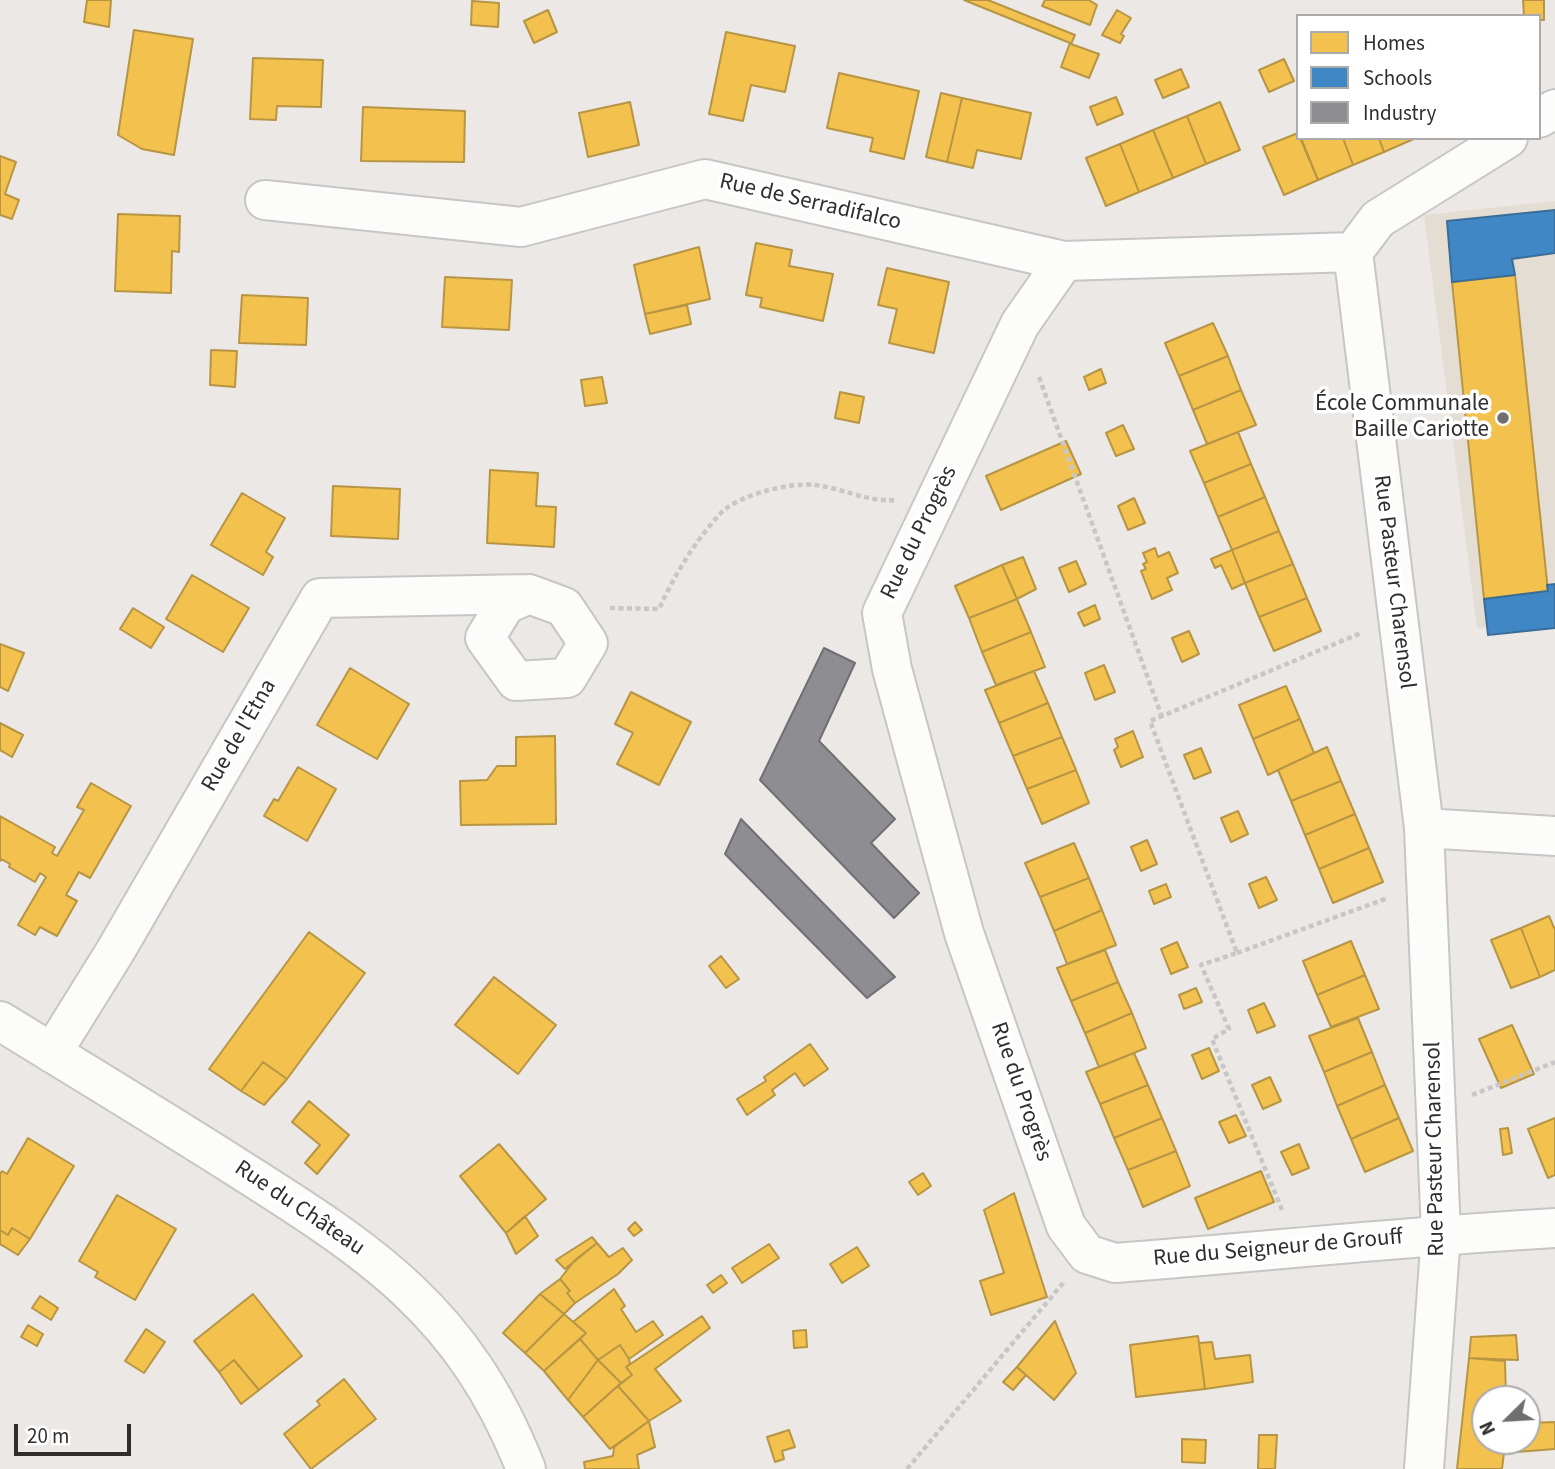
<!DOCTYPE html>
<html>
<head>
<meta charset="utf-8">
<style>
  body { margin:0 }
  #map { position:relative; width:1555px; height:1469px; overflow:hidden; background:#ebe8e5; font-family:"Source Sans 3",sans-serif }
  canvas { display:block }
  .legend { position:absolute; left:1296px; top:14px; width:245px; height:126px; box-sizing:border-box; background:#fff; border:2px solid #ababab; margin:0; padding:9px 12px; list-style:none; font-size:21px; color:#2e2e2e }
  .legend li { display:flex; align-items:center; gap:14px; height:35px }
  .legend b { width:35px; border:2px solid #ababab }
  .north { position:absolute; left:1471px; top:1385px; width:70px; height:70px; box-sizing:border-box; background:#fff; border:2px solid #ababab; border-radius:50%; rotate:246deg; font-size:19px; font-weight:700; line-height:28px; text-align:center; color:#2e2e2e }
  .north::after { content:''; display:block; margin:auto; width:24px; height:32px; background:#706f6e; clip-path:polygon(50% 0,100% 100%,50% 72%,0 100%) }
  .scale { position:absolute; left:14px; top:1424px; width:117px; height:32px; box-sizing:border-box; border:4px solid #2e2e2e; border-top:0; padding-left:9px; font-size:21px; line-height:24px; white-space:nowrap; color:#2e2e2e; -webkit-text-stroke:5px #fff; paint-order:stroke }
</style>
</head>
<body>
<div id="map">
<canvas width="1555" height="1469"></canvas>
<ul class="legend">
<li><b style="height:19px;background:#f2c14e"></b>Homes</li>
<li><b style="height:19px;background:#3f88c5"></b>Schools</li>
<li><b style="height:19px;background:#8d8d92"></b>Industry</li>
</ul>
<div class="north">N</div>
<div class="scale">20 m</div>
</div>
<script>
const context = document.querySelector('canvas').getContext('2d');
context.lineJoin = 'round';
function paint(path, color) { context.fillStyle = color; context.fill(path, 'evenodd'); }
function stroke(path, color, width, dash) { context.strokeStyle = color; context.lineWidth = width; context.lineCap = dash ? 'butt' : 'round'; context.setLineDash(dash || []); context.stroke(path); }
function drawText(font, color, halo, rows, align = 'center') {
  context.font = font + ' "Source Sans 3",sans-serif'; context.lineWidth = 7; context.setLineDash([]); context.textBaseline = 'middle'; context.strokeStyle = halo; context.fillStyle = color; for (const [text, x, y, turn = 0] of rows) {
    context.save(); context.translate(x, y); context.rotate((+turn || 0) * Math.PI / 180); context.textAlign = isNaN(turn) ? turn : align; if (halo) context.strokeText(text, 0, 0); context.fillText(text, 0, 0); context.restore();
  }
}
const education = new Path2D(`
  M1555,201V622L1477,628L1424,215Z`);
const homes = new Path2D(`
  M87,0H111L109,27L84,22Z
  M964,0H988L1075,35L1071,44L1099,54L1089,78L1061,67L1070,43Z
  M1045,0H1089L1097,5L1090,25L1042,6Z
  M1523,0H1544V20H1539V16H1524Z
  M472,1L499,3L498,27L471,25Z
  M548,10L557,32L534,43L524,21Z
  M1117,10L1131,18L1121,34L1124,36L1120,43L1102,35Z
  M134,30L193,39L174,155L142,149L118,135Z
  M726,32L795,46L785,92L751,85L743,121L709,114Z
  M253,58L323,60L321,107L277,106L276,120L250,119Z
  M1284,59L1294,81L1269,92L1259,70Z
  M1181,69L1189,87L1163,98L1155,80Z
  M839,73L919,91L904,159L870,151L873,138L827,128Z
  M941,93L962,98L947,162L926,157Z
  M1116,97L1123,114L1097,125L1090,107Z
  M962,98L1031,113L1021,159L977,150L973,168L947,162Z
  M630,102L639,145L588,157L579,113Z
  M1220,102L1240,150L1206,164L1187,116Z
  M363,107L465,111L464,162L361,161Z
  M1187,116L1206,164L1173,178L1153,130Z
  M1153,130L1173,178L1139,192L1120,144Z
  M1298,133L1318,180L1284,195L1263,147Z
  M1301,138H1343L1353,165L1318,180Z
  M1343,138H1379L1384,152L1353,165Z
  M1379,138H1416L1384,152Z
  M1120,144L1139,192L1106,206L1086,158Z
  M0,156L16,162L5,194L19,200L12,219L0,215Z
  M118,214L180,216L179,252L172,251L171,293L115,291Z
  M756,243L792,250L789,266L833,274L823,321L760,307L762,298L746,295Z
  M699,247L710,299L645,314L634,265Z
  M887,268L949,282L934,353L889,343L897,309L878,305Z
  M1515,275L1548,591L1484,599L1452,282Z
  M445,277L512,280L509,330L442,327Z
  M242,295L308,298L306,345L239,343Z
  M687,305L691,324L650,334L645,314Z
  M1213,323L1228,356L1179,376L1165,343Z
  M211,350L237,351L235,387L210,385Z
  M1228,356L1241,390L1193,410L1179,376Z
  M1101,369L1106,383L1089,390L1084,377Z
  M602,377L607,403L585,406L581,380Z
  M1241,390L1256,425L1207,444L1193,410Z
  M840,392L864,397L859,423L835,418Z
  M1123,425L1134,449L1116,456L1106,433Z
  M1238,432L1251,464L1204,483L1190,451Z
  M1066,441L1081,474L1001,510L986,476Z
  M1251,464L1265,497L1218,517L1204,483Z
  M490,470L538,473L536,506L556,507L554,547L487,543Z
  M333,486L400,489L398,539L331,536Z
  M242,493L285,518L266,552L273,557L263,575L211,545Z
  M1265,497L1279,531L1232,550L1218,517Z
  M1134,498L1145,523L1128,530L1118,506Z
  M1279,531L1293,564L1245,583L1232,550Z
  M1155,548L1158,557L1169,552L1178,573L1167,578L1172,590L1152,599L1141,571L1146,569L1143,564L1147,562L1143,553Z
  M1232,550L1245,583L1232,589L1221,565L1215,568L1211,559Z
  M1023,557L1036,589L1017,599L1002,565Z
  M1076,561L1086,584L1069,592L1059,568Z
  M1293,564L1307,598L1259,617L1245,583Z
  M1002,565L1017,599L969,618L955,586Z
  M192,575L249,608L223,652L166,619Z
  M1307,598L1321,631L1274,651L1259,617Z
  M1017,599L1031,632L982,652L969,618Z
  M1095,605L1100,619L1084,626L1078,613Z
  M133,608L164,627L151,648L120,629Z
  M1189,631L1199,654L1182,662L1172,638Z
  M1031,632L1045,667L996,685L982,652Z
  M0,644L24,653L8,691L0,687Z
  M1104,665L1115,692L1095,700L1085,673Z
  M350,668L409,704L377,759L317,725Z
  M1034,671L1048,703L999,723L985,690Z
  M1286,686L1300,719L1253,739L1239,705Z
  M631,692L691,722L659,785L617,764L633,733L615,724Z
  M1048,703L1062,737L1013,756L999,723Z
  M1300,719L1314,753L1268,775L1253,739Z
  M0,723L23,735L12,757L0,750Z
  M1133,731L1143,757L1121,767L1114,750L1118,747L1115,739Z
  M555,736L556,824L461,825L460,781L487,780L497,766H516V737Z
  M1062,737L1076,770L1027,789L1013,756Z
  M1327,747L1341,781L1291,801L1278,770Z
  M1201,748L1211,772L1194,779L1184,755Z
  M298,767L336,789L307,841L264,816L274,799L278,801Z
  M1076,770L1089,803L1042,824L1027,789Z
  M1341,781L1355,814L1305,835L1291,801Z
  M91,783L131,806L90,878L79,872L66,895L77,901L57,936L40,927L35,935L18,925L46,877L40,873L35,882L9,867L10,864L1,859L0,861V816L55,847L52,853L57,856L84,810L77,807Z
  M1238,811L1248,834L1231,842L1221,818Z
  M1355,814L1369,848L1319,869L1305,835Z
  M1147,840L1157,864L1141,871L1131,847Z
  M1074,843L1089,878L1040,897L1025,863Z
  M1369,848L1383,882L1333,903L1319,869Z
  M1266,877L1277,900L1259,908L1249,884Z
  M1089,878L1102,910L1054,931L1040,897Z
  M1166,884L1171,897L1154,904L1149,891Z
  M1102,910L1116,945L1067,964L1054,931Z
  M1549,916L1555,930V970L1540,977L1521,928Z
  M1521,928L1540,977L1511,988L1491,940Z
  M309,932L365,973L287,1079L263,1062L241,1091L209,1069Z
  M1351,941L1365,975L1317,995L1303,961Z
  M1177,942L1188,967L1171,974L1161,949Z
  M1105,950L1118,982L1071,1001L1057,968Z
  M721,956L739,979L726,988L709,966Z
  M1365,975L1379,1009L1331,1027L1317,995Z
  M494,977L556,1025L518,1074L455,1025Z
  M1118,982L1132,1013L1085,1033L1071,1001Z
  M1196,988L1202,1002L1184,1009L1179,995Z
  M1264,1003L1275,1026L1257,1033L1248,1010Z
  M1132,1013L1146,1048L1099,1067L1085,1033Z
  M1358,1018L1372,1052L1324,1072L1309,1036Z
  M1512,1025L1534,1074L1501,1088L1479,1039Z
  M810,1044L828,1069L804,1086L795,1073L772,1090L775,1095L747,1115L737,1099L766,1081L764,1077Z
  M1209,1048L1219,1071L1202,1079L1192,1055Z
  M1372,1052L1385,1085L1337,1106L1324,1072Z
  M1134,1053L1148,1085L1100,1104L1086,1072Z
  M263,1062L287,1079L264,1105L241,1091Z
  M1270,1077L1281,1101L1263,1109L1252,1085Z
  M1148,1085L1162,1118L1114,1138L1100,1104Z
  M1385,1085L1399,1118L1351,1139L1337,1106Z
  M309,1101L349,1135L317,1174L305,1163L320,1145L292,1122Z
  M1236,1115L1246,1136L1229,1143L1219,1122Z
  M1162,1118L1176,1151L1128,1170L1114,1138Z
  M1399,1118L1413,1151L1365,1172L1351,1139Z
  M1555,1118V1175L1548,1178L1528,1129Z
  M1508,1128L1512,1153L1503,1155L1500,1129Z
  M28,1138L74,1166L30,1239L12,1228L8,1235L0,1230V1174L2,1171L7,1174Z
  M499,1144L546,1199L506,1233L460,1176Z
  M1299,1144L1309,1168L1292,1175L1281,1152Z
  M1176,1151L1190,1186L1143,1207L1128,1170Z
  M1261,1171L1274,1202L1208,1229L1195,1198Z
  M923,1173L931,1186L918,1195L909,1182Z
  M1014,1193L1047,1297L991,1315L980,1281L1004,1273L984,1210Z
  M117,1195L176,1229L135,1300L95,1277L98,1272L79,1261Z
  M525,1216L538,1236L516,1254L506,1233Z
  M635,1222L642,1230L634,1236L628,1229Z
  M12,1228L30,1239L18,1255L0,1244V1230L8,1235Z
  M592,1237L597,1243L565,1269L556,1260Z
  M597,1243L609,1257L623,1248L632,1260L618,1274L575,1303L567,1293L570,1291L560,1279L575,1260Z
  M769,1244L779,1258L742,1283L732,1268Z
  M857,1247L869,1266L842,1283L830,1264Z
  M721,1275L727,1283L713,1293L707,1285Z
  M560,1279L570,1291L567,1293L575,1303L564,1314L540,1294Z
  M614,1289L625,1306L621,1309L636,1332L653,1321L663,1335L629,1359L620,1345L598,1360L580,1339L586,1333L573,1322Z
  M253,1294L302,1356L259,1390L234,1360L219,1372L194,1341Z
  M540,1294L564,1314L525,1353L503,1333Z
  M40,1296L58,1308L51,1320L32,1308Z
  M564,1314L586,1333L544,1371L525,1353Z
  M702,1316L710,1328L655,1369L681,1401L649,1421L618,1386L632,1375L626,1367Z
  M1055,1321L1076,1373L1054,1400L1017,1367Z
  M28,1325L43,1334L37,1346L21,1337Z
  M146,1329L165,1342L144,1373L125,1361Z
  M806,1330L807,1347L794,1348L793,1331Z
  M1516,1335L1518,1360L1469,1358L1471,1337Z
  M1198,1336L1205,1389L1136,1397L1130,1345Z
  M580,1339L598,1360L568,1400L544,1371Z
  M1212,1342L1215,1359L1250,1355L1253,1382L1205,1389L1199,1343Z
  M620,1345L629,1359L630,1364L626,1367L632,1375L621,1383L598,1360Z
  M1469,1358L1505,1361L1506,1399H1485V1441H1527V1423L1555,1422V1449L1504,1453L1502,1469H1457Z
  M234,1360L259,1390L241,1404L219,1372Z
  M598,1360L621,1383L583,1417L568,1400Z
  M1017,1367L1026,1375L1013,1390L1003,1382Z
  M344,1379L376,1419L311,1469L284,1434L320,1405L317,1401Z
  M618,1386L649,1421L610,1449L583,1417Z
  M649,1421L655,1447L637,1455L639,1469H585L584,1462L613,1456L614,1447Z
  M789,1430L795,1447L782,1451L784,1459L775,1462L767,1437Z
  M1259,1435H1277L1275,1469H1258Z
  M1182,1439L1206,1440L1205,1463L1182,1462Z`);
const schools = new Path2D(`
  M1555,210V253L1512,259L1515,275L1452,282L1447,221Z
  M1555,584V628L1488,635L1484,599L1548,591L1547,585Z`);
const industry = new Path2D(`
  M824,648L855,663L819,741L895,819L871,843L919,893L894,918L760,780Z
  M741,819L895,977L867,998L725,854Z`);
const path = new Path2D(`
  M1039,377L1162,717
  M610,608L659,609C674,576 695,541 720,514C737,495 790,482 815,485C842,488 867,502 894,500
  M1237,953L1388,898
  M1472,1095L1555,1062
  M1282,1210L1212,1039L1229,1029L1201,965L1237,953L1150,721L1361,633
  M907,1469L1064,1282`);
const street = new Path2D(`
  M1539,118L1555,109
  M265,200L521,227L705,179L1064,261
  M1353,252L1064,261L1020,324L882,613L892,669L964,933L1066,1226L1087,1254L1115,1263C1262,1252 1408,1236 1555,1228
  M1353,252L1424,828L1555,836
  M1353,252L1378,219L1508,138
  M52,1053L116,950L320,598L529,594L564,607L588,643L567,678L516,681L485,638L505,605L529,594
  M1424,1469L1441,1234L1424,828`);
const secondary = new Path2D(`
  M0,1021C77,1068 154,1115 230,1163C369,1251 463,1309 526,1469`);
const markers = [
  [1503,418,7,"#706f6e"]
];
const streetNames = [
  ["Rue de Serradifalco",810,203,13],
  ["Rue du Progrès",920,533,-64],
  ["Rue Pasteur Charensol",1393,582,83],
  ["Rue de l'Etna",240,736,-60],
  ["Rue du Progrès",1020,1092,71],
  ["Rue Pasteur Charensol",1436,1149,-91],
  ["Rue du Château",299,1209,34],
  ["Rue du Seigneur de Grouff",1278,1249,-5]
];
const poiNames = [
  ["École Communale",1489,405],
  ["Baille Cariotte",1489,431]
];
paint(education, '#e4ddd4');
paint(homes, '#f2c14e');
stroke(homes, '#b79544', 2);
paint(schools, '#3f88c5');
stroke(schools, '#3a6d98', 2);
paint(industry, '#8d8d92');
stroke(industry, '#707074', 2);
stroke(street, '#c7c6c7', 42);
stroke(secondary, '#c7c6c7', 42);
stroke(path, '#c8c7c7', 4.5, [5, 3.5]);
stroke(street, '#fcfcfb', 38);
stroke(secondary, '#fcfcfb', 38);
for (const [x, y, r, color] of markers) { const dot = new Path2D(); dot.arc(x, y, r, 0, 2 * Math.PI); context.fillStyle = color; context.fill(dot); stroke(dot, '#fff', 2.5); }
drawText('23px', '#2e2e2e', '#fff', streetNames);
drawText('23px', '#2e2e2e', '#fff', poiNames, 'right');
</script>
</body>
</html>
